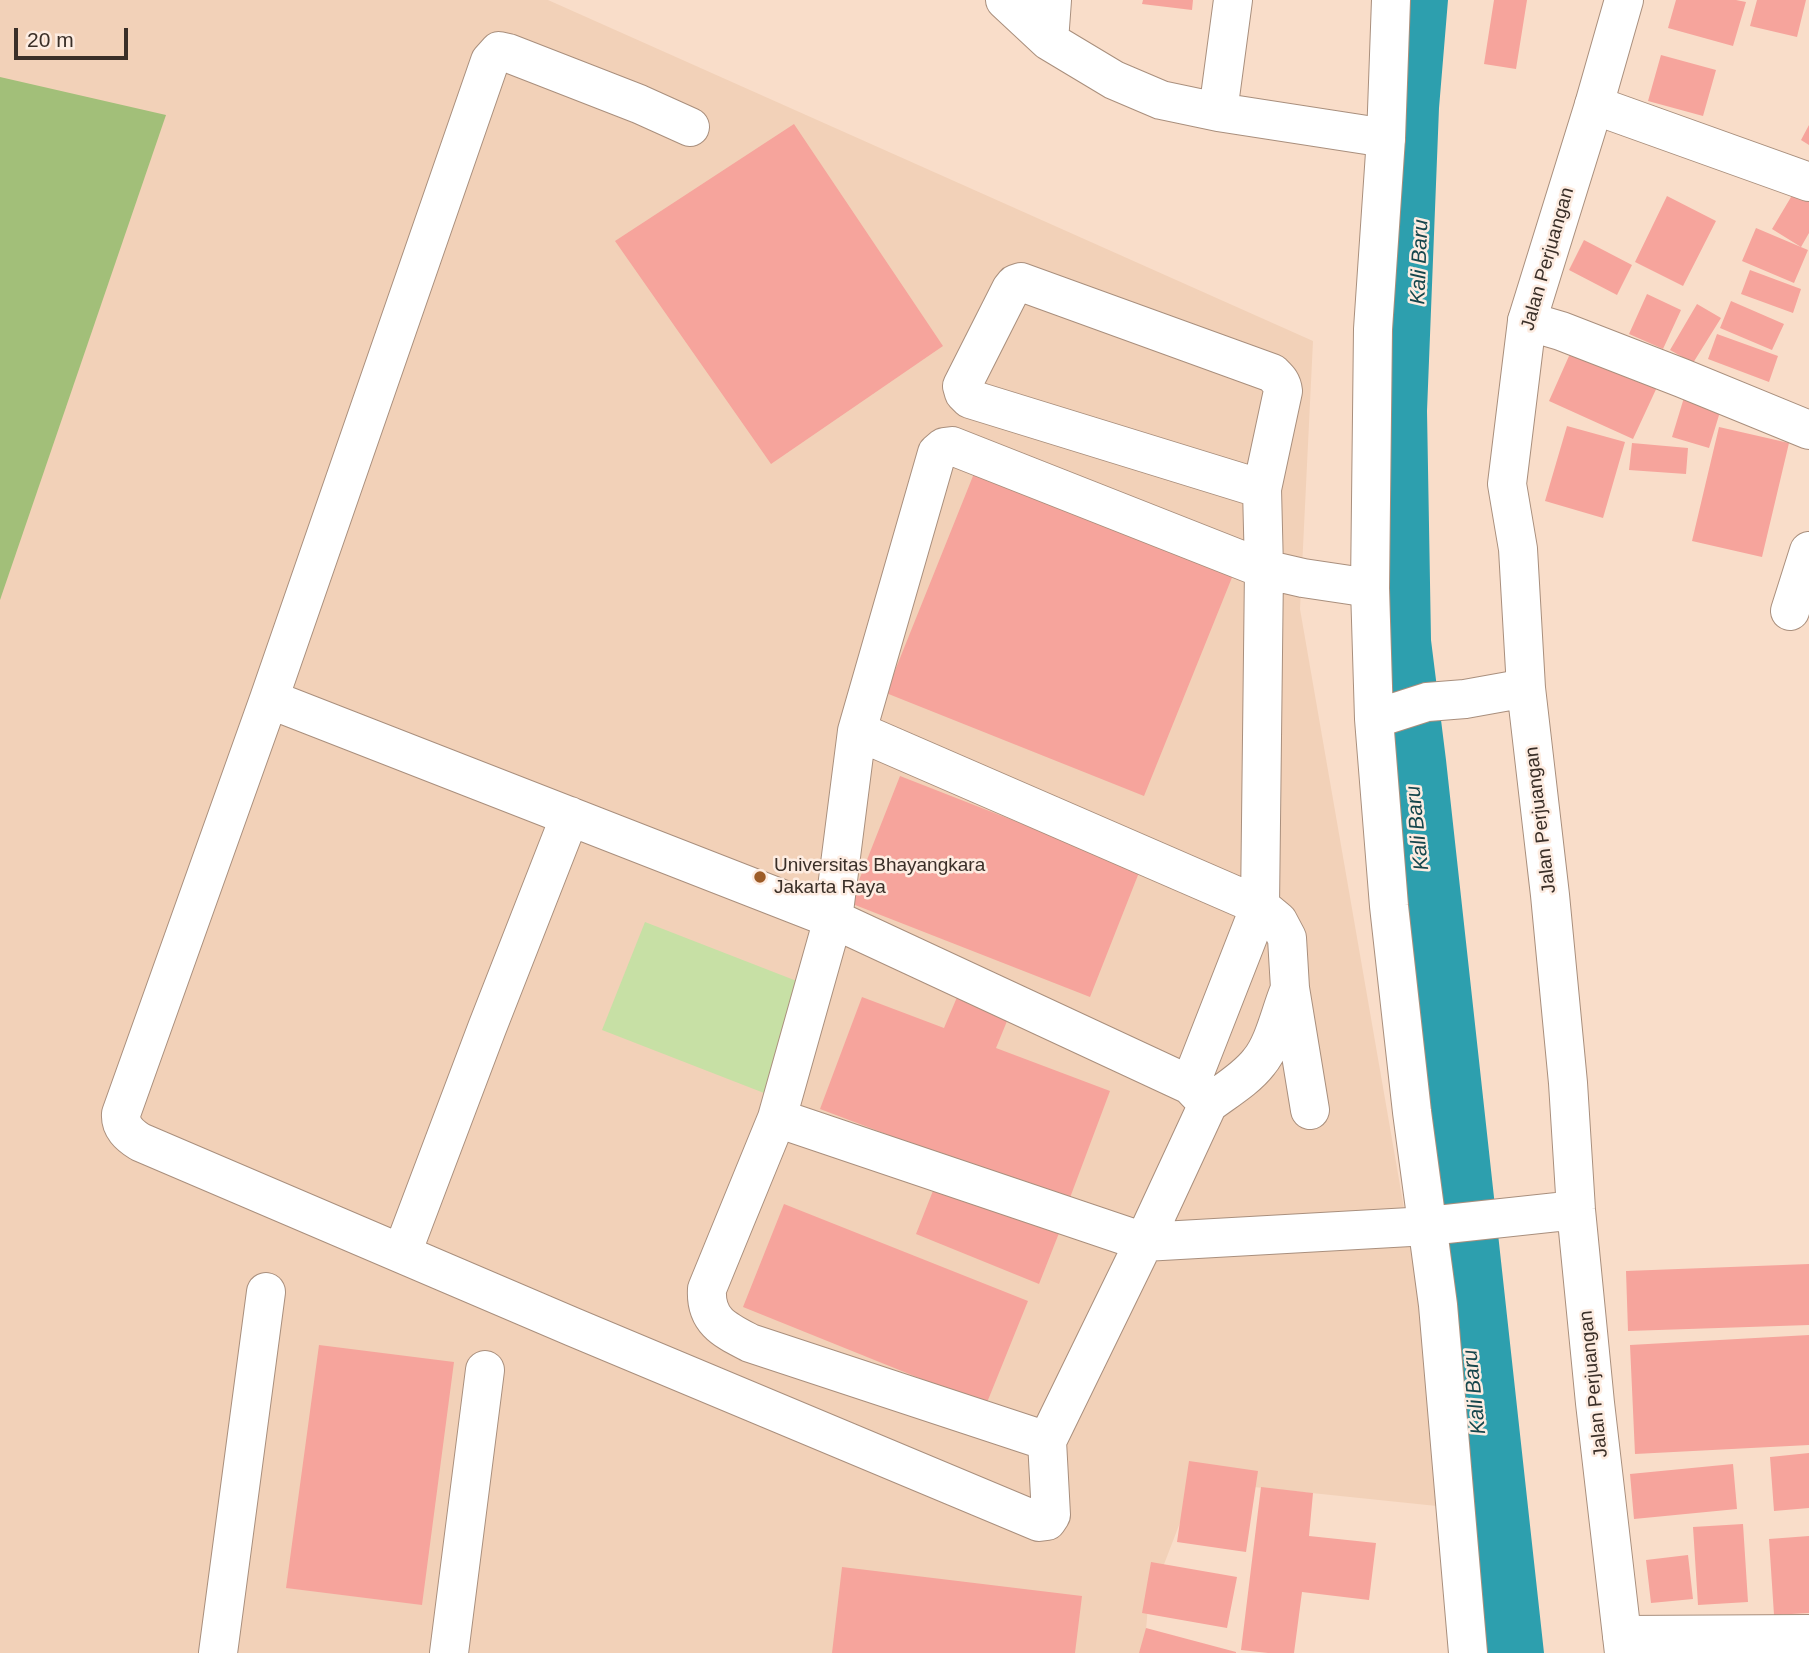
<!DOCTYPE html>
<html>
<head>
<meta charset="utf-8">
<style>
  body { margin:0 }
  #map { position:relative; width:1809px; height:1653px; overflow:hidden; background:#f9ddc9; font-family:Arial,sans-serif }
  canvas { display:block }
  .scale { position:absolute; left:14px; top:28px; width:114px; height:32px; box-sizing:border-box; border:4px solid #3a2f28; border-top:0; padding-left:9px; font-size:21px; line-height:24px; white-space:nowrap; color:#3a2f28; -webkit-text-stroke:5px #fdece1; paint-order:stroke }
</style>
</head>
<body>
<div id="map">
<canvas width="1809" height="1653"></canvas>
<div class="scale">20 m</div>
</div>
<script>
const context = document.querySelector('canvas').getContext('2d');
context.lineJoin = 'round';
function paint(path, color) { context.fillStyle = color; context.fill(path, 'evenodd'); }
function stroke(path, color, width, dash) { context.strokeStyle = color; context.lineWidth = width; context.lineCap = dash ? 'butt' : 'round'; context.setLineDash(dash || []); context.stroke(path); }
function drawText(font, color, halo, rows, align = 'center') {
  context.font = font + ' Arial,sans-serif'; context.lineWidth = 5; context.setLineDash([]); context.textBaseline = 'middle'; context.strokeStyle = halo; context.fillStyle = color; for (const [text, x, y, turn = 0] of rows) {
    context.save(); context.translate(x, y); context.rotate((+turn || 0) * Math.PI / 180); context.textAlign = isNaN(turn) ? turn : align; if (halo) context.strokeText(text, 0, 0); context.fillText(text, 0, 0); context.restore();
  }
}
const built = new Path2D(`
  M0,0H548L1313,341L1300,609L1456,1508L1196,1481L1148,1606L1144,1653H0Z`);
const green = new Path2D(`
  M645,922L807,985L764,1093L602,1030Z`);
const forest = new Path2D(`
  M0,77L166,115L0,600Z`);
const water = new Path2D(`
  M1409,0H1448L1439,108L1427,411L1431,640L1446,760L1544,1653H1486L1390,751L1382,623L1399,109Z`);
const building = new Path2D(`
  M1143,0H1193L1192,10L1142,4Z
  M1494,0H1527L1516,69L1484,64Z
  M1676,0H1736L1746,2L1733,46L1668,28Z
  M1757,0H1806L1797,37L1750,26Z
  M1661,55L1716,70L1703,116L1648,101Z
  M794,124L943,346L771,464L615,241Z
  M1809,125V145L1801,140Z
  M1797,187L1809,195V233L1801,247L1772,229Z
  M1667,196L1716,221L1683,286L1635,262Z
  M1756,228L1808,250L1794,283L1742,261Z
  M1584,240L1632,265L1617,295L1569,270Z
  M1750,270L1801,289L1793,313L1741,294Z
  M1647,294L1681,310L1663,349L1629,334Z
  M1731,301L1784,324L1772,350L1720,328Z
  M1697,304L1721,318L1693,363L1670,350Z
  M1717,334L1778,356L1769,382L1708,359Z
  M1573,347L1658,385L1633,439L1549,401Z
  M1686,391L1723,402L1709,448L1672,437Z
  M1567,426L1625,442L1603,518L1545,501Z
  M1719,427L1789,443L1762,557L1692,541Z
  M1632,443L1688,448L1686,474L1629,470Z
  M975,471L1233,575L1144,796L886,693Z
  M900,776L1140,870L1090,997L850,903Z
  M963,983L1014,1004L996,1048L1110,1091L1068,1203L820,1109L862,997L944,1028Z
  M938,1178L1061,1228L1039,1284L916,1234Z
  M784,1204L1028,1301L986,1405L743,1307Z
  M1809,1264V1325L1628,1331L1626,1271Z
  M1809,1335V1445L1635,1454L1630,1345Z
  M319,1345L454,1362L422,1605L286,1588Z
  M1809,1453V1508L1774,1511L1770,1457Z
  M1189,1461L1258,1471L1246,1552L1177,1542Z
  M1733,1464L1737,1509L1634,1519L1630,1474Z
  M1261,1487L1313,1493L1309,1536L1376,1543L1369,1600L1302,1592L1294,1653H1268L1241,1650Z
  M1743,1524L1748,1602L1698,1605L1693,1527Z
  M1809,1536V1613L1774,1615L1769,1539Z
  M1688,1555L1693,1599L1651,1603L1646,1560Z
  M1151,1562L1237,1577L1227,1628L1142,1613Z
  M842,1567L1082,1596L1075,1653H832Z
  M1146,1628L1236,1652V1653H1139Z`);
const minor = new Path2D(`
  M1005,0L1049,41L1114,80L1161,100L1218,112L1386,138
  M1049,41L1052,0
  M1594,105L1809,182
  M1218,112L1233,0
  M690,127L639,104L508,53L499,51L490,61L269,699L121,1114C120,1127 129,1135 140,1142L573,1327L1039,1522L1047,1521L1051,1515L1047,1441
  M1021,282L1272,373C1278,379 1282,382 1283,391L1262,489L970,399L964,393L962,386L1011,289L1015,284Z
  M1527,321L1561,331L1682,378L1809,430
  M1262,489L1264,569L1260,906L1190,1085L1208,1104L1144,1242L1047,1441L750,1343C725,1330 705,1321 707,1289L777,1118L833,919L857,731L937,453L944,447L952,446L1264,569L1303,578L1370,588
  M1790,611L1809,551
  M269,699L833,919L1190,1085
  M857,731L1260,906L1278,921L1287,938L1290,988L1310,1110
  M1208,1104C1225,1091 1246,1079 1259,1062C1274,1044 1280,1013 1289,991
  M777,1118L1144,1242L1428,1226
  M402,1253L487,1028L570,816
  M1622,1635L1809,1634
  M218,1653L266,1292
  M449,1653L485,1370`);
const major = new Path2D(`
  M1391,0L1386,138L1373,329L1370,588L1374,719L1389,906L1412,1112L1438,1305L1468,1653
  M1374,719L1427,702L1465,699L1526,688
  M1428,1226L1576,1210
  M1624,1653L1595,1403L1576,1210L1568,1083L1550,895L1526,688L1518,549L1507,484L1527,321L1594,105L1624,0`);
const markers = [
  [760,877,7,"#9d5c28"]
];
const streetNames = [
  ["Jalan Perjuangan",1548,259,-74],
  ["Jalan Perjuangan",1541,820,-97],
  ["Jalan Perjuangan",1594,1384,-96]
];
const poiNames = [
  ["Universitas Bhayangkara",774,866],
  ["Jakarta Raya",774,888]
];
const waterNames = [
  ["Kali Baru",1420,262,-88],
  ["Kali Baru",1418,828,-96],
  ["Kali Baru",1475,1392,-96]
];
paint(built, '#f2d1b8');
paint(green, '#c7e0a5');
paint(forest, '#a2bf79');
paint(water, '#2d9fae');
paint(building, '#f6a49c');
stroke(minor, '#a98f7d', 40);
stroke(major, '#a98f7d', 40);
stroke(minor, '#fff', 38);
stroke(major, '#fff', 38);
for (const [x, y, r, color] of markers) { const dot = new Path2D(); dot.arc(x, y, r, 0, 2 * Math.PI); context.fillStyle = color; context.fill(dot); stroke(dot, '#fdece1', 2.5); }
drawText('19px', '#3a2f28', '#fdece1', streetNames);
drawText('19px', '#3a2f28', '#fdece1', poiNames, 'left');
drawText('italic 21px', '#15464c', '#fdece1', waterNames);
</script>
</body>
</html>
